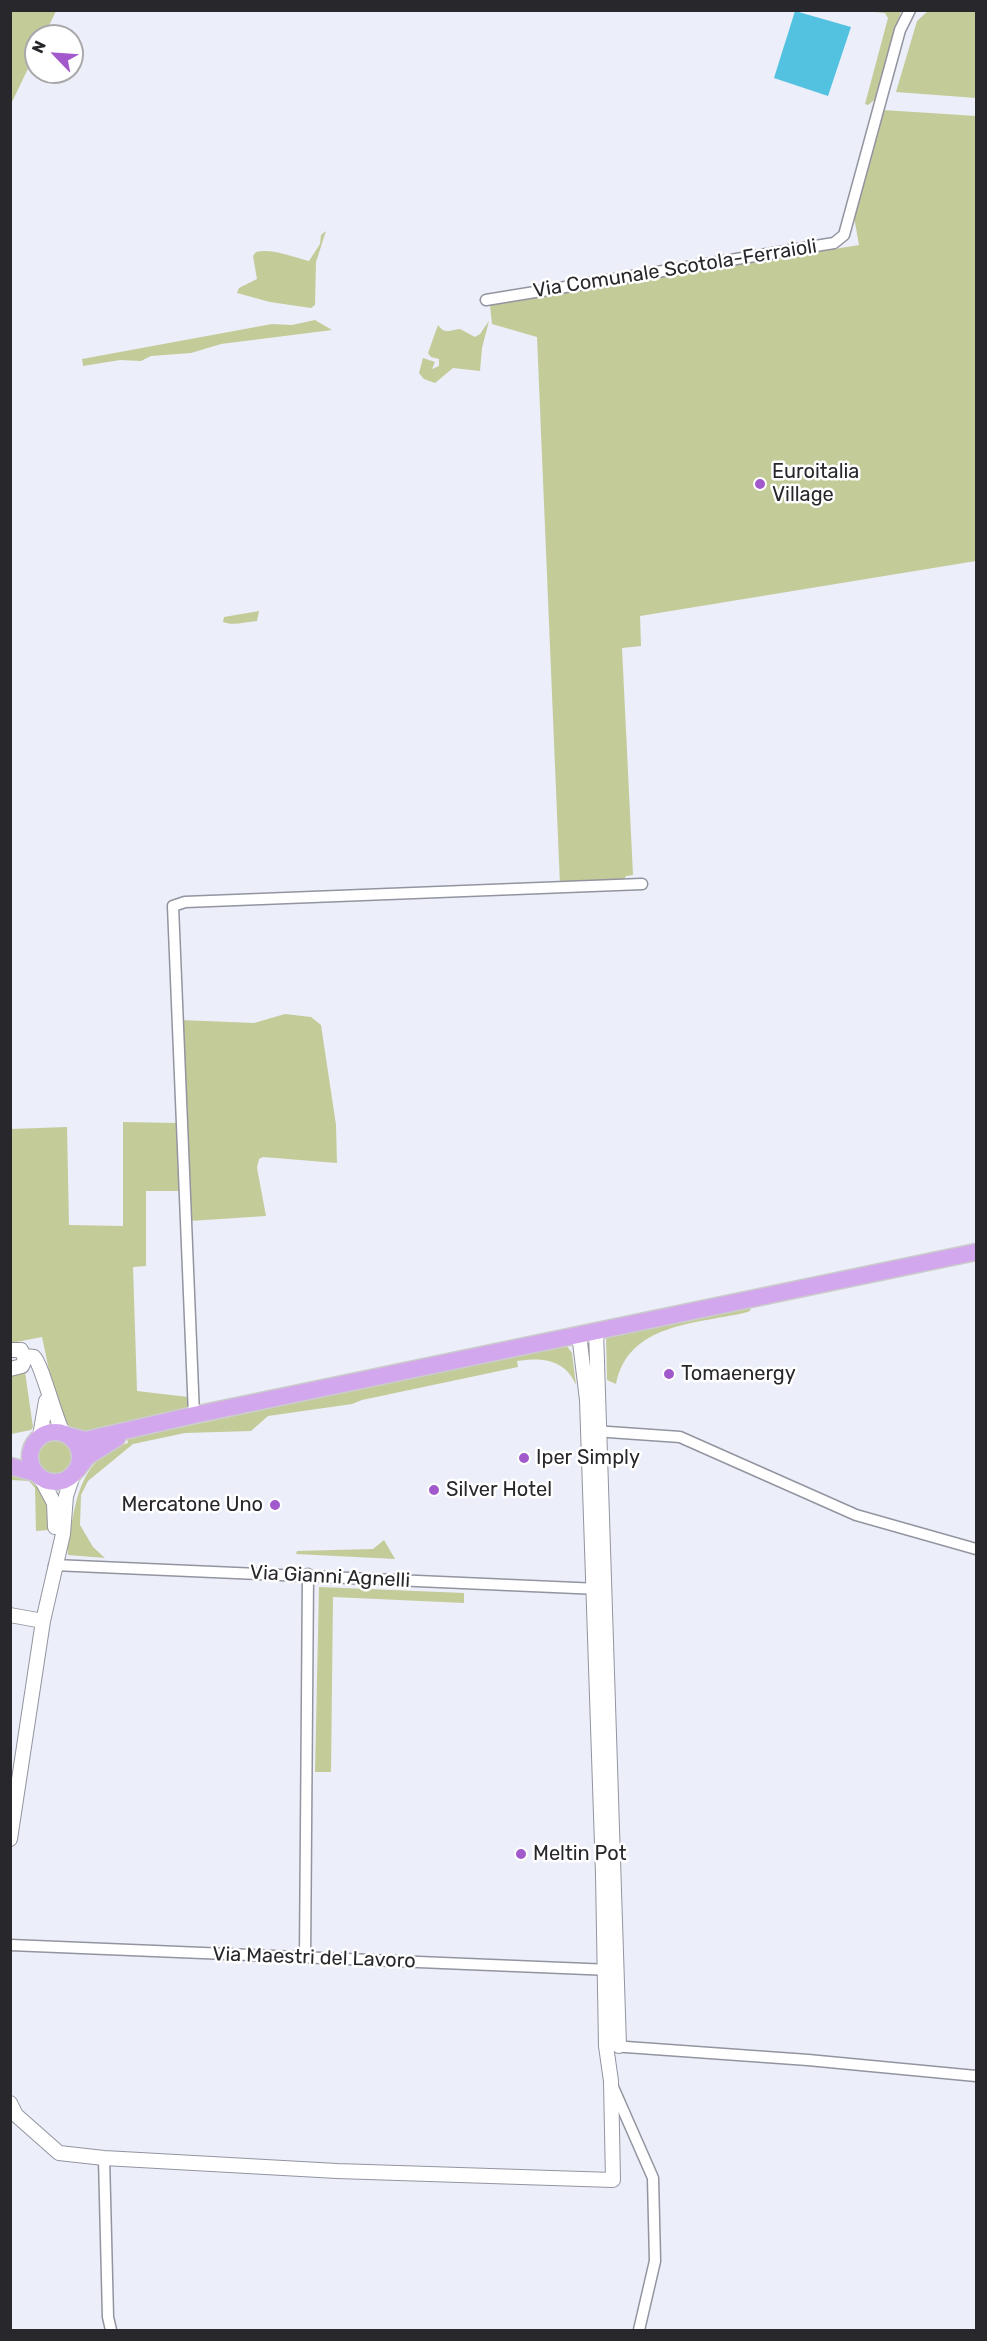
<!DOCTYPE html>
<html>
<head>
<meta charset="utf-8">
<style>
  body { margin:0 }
  #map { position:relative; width:987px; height:2341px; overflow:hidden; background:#eceef9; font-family:Rubik,sans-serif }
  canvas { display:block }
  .frame { position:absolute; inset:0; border:12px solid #28282c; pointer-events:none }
  .north { position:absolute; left:24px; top:24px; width:60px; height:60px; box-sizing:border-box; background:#fff; border:2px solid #a9a9ab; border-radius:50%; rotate:295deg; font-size:16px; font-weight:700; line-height:24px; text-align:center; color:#28282c }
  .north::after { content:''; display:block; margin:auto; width:21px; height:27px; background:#a259cc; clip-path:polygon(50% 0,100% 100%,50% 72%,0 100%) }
</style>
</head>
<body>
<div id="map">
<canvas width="987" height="2341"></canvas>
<div class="frame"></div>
<div class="north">N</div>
</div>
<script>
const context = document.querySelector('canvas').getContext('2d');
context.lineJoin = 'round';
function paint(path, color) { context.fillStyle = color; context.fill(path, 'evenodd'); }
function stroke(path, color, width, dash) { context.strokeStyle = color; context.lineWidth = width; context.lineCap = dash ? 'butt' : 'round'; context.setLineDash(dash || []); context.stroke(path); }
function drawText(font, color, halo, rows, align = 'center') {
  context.font = font + ' Rubik,sans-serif'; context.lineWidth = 5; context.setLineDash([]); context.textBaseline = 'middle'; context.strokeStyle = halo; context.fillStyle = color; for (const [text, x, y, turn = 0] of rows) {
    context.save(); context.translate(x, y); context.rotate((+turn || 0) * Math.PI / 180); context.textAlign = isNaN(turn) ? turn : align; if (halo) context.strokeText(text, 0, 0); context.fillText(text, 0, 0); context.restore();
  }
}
const green = new Path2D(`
  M11,10L56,11L44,36H36V52L11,104Z
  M865,11H901L877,98L868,105L865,104L888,18L885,13Z
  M928,11H976V98L896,92L917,21Z
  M883,110L976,116V561L640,616L641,646L622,648L633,875L626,876L624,880L560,885L537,337L492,324L490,305L859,245L854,217Z
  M326,231L316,262L315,305L311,308L270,302L237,293L239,288L257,279L253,256L256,252C271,248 293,257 309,261L320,244L321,235Z
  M315,320L332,330L221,344L191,353L151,356L141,361L120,360L83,366L82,359L272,324L292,325Z
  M489,321L482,348L480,371L453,368L435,383L424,379L419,373L423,358L435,362L432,369L439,366V359L431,357L428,353L438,325C445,335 450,330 460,329L475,337L480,334Z
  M259,611L257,621C246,622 232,626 223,622L224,617Z
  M285,1014L311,1017L321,1025L336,1125L337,1163L263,1157L259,1159L257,1168L266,1216L190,1221L180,1020L254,1023Z
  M123,1122L178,1123L181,1206L179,1191H146V1266L133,1267L137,1391L188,1397L189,1409L76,1436L58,1413L42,1337L11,1343V1129L67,1127L69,1225L123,1226Z
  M751,1306L750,1311L744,1313C694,1324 628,1324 616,1384L607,1380L606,1336Z
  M566,1345L572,1353L576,1385C565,1359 542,1357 517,1361L518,1367L362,1400L352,1404L268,1416L251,1431L185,1433L133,1444L88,1481L81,1495L80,1525L93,1547L105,1558L68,1555C66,1544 70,1532 72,1522C78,1487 89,1453 128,1443L127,1439Z
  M25,1372L33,1427L31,1430L11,1434L10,1375Z
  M38 1458a17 17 0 1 1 34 0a17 17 0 1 1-34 0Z
  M11,1470C42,1483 53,1493 49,1530L36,1531L35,1488L29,1481L11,1480Z
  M384,1540L395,1559L296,1554L297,1551L373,1549Z
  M319,1587L464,1593V1603L333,1597L331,1772H315Z`);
const water = new Path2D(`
  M795,11L851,27L828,96L774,78Z`);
const minor = new Path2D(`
  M486,300L834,243L844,235L900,30L910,10
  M194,1415L173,906L185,902L642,884
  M594,1431L680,1437L856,1515L976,1549
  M54,1565L599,1589
  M10,1945L611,1970
  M305,1958L308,1574
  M612,2046L808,2060L976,2076
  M613,2087L653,2178L655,2261L639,2330
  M104,2158L108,2317L111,2330`);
const tertiary = new Path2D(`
  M596,1331L619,2046
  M10,1350H21L25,1359L22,1366L10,1369
  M25,1356L34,1357C41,1363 55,1417 63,1433
  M40,1436L46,1401
  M40,1477L54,1503L55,1527
  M10,1615L43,1621
  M10,1839L43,1621L63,1534L66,1496L73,1475
  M10,2103L16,2115L59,2153L104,2158L337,2171L613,2180L611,2081L606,2046L603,1874L587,1400L579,1334`);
const primary = new Path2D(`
  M30 1457a25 25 0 1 1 50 0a25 25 0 1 1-50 0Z
  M70,1436L85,1440L98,1437L194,1415L976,1252
  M10,1466L35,1473
  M77,1470L87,1457L117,1438`);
const markers = [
  [760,484,6,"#a259cc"],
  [669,1374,6,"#a259cc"],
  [524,1458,6,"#a259cc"],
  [434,1490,6,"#a259cc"],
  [275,1505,6,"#a259cc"],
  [521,1854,6,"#a259cc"]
];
const streetNames = [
  ["Via Comunale Scotola-Ferraioli",675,269,-9],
  ["Via Gianni Agnelli",330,1577,3],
  ["Via Maestri del Lavoro",314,1958,2]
];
const poiNames = [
  ["Euroitalia",772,472],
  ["Village",772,495],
  ["Tomaenergy",681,1374],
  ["Iper Simply",536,1458],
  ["Silver Hotel",446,1490],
  ["Mercatone Uno",263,1505,"right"],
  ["Meltin Pot",533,1854]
];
paint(green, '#c3cb99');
paint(water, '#52c2e0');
stroke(minor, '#92959f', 13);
stroke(tertiary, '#92959f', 16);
stroke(primary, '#cbcbcc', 19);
stroke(minor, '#fff', 10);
stroke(tertiary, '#fff', 14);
stroke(primary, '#d3a7ed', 16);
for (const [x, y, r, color] of markers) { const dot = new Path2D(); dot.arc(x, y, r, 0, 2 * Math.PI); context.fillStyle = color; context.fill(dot); stroke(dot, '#fff', 2); }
drawText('20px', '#28282c', '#fff', streetNames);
drawText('20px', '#28282c', '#fff', poiNames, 'left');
</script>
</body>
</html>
